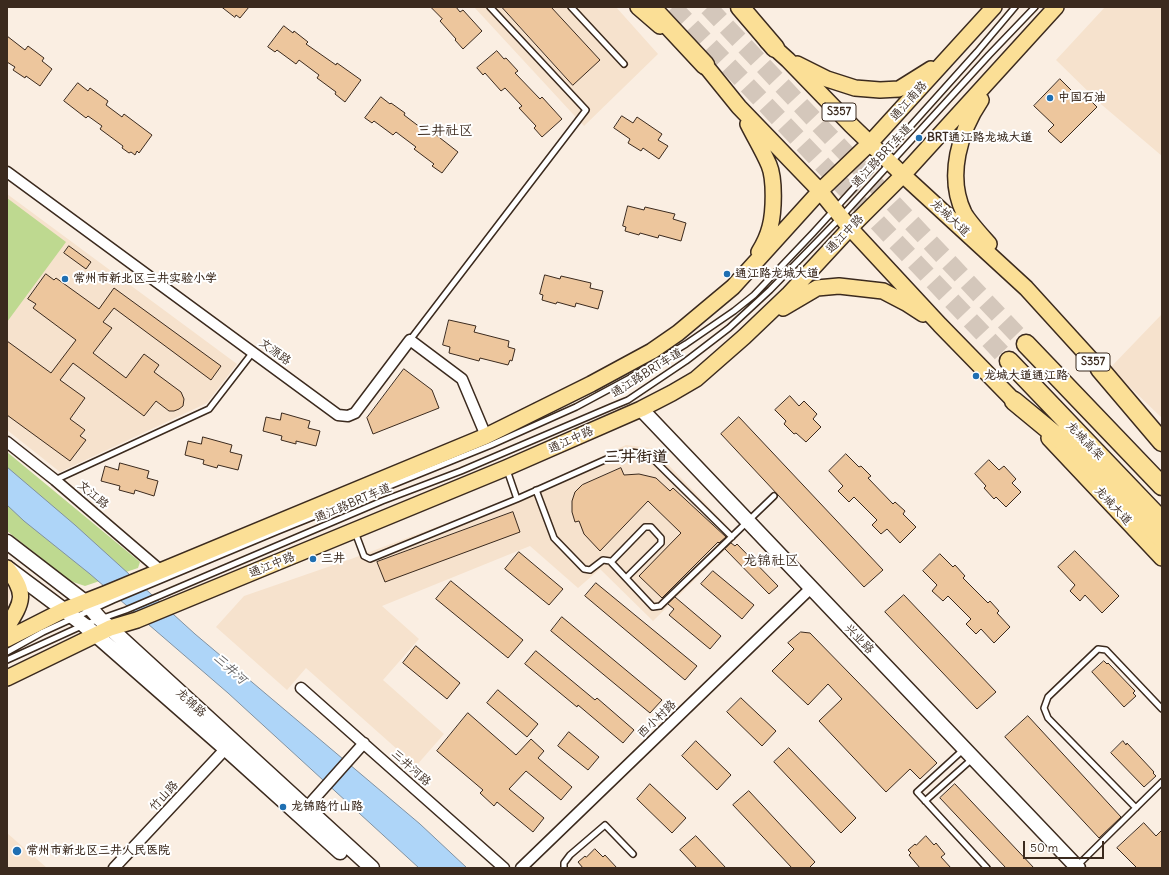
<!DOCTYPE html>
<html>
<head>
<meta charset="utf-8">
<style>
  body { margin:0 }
  #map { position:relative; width:1169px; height:875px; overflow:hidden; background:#faeee2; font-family:Delius,sans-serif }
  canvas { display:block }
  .frame { position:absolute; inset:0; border:8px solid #3b2a1e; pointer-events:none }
  .scale { position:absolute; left:1023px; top:841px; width:81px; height:18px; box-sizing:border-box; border:2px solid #3b2a1e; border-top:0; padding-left:5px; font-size:12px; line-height:14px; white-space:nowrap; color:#3b2a1e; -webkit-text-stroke:3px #fff; paint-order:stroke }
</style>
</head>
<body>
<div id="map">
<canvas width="1169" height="875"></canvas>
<div class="frame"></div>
<div class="scale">50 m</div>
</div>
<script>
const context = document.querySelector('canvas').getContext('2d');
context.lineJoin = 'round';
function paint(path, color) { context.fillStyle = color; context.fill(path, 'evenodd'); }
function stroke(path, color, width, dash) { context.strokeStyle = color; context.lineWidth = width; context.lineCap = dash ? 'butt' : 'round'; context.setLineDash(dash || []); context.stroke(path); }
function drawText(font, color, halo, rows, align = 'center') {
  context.font = font + ' Delius,"LXGW WenKai TC",sans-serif'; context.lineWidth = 4; context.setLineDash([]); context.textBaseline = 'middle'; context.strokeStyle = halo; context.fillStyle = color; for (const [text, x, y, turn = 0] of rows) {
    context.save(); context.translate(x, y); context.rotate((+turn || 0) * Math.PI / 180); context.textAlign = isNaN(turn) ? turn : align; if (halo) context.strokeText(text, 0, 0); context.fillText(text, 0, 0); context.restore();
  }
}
const built = new Path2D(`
  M474,7H616L658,54L584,126Z
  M1105,7H1162V156L1102,105L1056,60Z
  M7,194L237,364L207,403L60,472L7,430Z
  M1162,314V418L1110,368Z
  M626,445L652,448L738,537L653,621L600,569L578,588L530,546L382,606L419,639L383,680L444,734L416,766L306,668L287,690L216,627L244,596L351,559L511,499Z
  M7,581L11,590L8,610L7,611Z
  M7,833L47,868H7Z`);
const green = new Path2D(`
  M7,198L66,242L7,322Z
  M7,452L140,562L138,568L85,586L70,581L7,531Z`);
const water = new Path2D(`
  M7,467L75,525L195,634L420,824L467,868H419L228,693L90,574L24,521L7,505Z`);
const building = new Path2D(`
  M222,7H249L240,18L236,15L235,17Z
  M431,7H456L460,12L463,10L482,31L463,49L455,40L456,39L440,21L442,19Z
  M502,7H551L600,60L573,85Z
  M284,26L293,33L294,31L308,42L306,44L336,65L337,63L361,80L345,102L335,94L336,92L317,78L319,75L299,60L296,64L277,50L275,52L268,47Z
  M7,36L25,50L28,46L44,58L42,61L52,69L40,86L26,76L25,78L13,70L15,67L7,62Z
  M497,51L504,59L506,58L518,71L515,73L540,99L542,97L562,119L542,137L534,128L536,126L519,108L522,106L505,88L501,91L485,73L483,75L477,68Z
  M1060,79L1078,97L1082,92L1097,107L1061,143L1048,131L1054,125L1034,106Z
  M78,83L88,91L90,88L108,101L106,105L122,117L124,114L152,135L139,153L137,151L135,155L131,152L129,153L122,148L123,146L100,129L102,126L88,116L86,118L64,101Z
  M381,97L390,104L391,103L405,113L404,115L433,137L435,134L458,152L442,173L432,166L434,164L414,149L416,147L396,132L393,135L374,121L372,123L365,118Z
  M622,116L633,123L637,117L662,134L658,140L668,146L659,159L643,148L641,151L628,143L630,139L614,128Z
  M628,206L644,210L645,207L675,214L673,219L686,223L681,241L659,235L658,238L640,233L639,235L625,231L626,227L623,226Z
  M69,246L91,262L86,269L64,253Z
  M46,274L54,280L56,278L99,309L114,288L221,366L211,380L114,308L103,322L112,328L93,353L126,378L144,354L159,365L154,372L181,392L184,399L183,406L179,409L174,411H169L156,401L144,416L73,363L60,380L85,398L70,419L85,430L80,436L86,440L70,461L7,415V341L51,373L76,340L33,308L36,304L28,299Z
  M545,275L560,279L561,276L591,283L590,288L603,291L598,309L576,303L575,307L557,302L556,304L542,300L543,295L540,294Z
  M449,320L476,326L474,332L509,341L508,347L515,349L512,361L510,360L508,365L480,358L479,361L449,353L450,347L443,345Z
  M404,369L432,390L439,408L373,434L367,418Z
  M790,396L799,406L804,401L817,414L813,419L821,427L806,442L796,433L794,434L784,424L786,421L775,410Z
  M282,413L310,421L308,428L320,431L316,446L296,441V444L281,440L282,436L263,431L266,417L280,420Z
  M739,417L883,570L864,587L721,434Z
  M203,437L232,445L230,452L242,455L238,470L218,465L217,468L203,464L204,460L185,455L188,441L201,444Z
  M846,454L859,467L861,466L871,476L868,478L893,504L895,502L905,511L903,514L916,527L900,543L887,529L881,534L872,525L877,520L854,497L849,502L838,491L843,486L829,471Z
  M989,460L999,470L1004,466L1016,479L1012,483L1021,492L1006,507L996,497L994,499L984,488L986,486L975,474Z
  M120,463L149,471L147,478L158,481L154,496L135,490L134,494L119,490L120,486L101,481L105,466L118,470Z
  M621,468L624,475L639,474L656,478L670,491L673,488L726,537L719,543L718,542L662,598L639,576L681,533L648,501L600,551L584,534L579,521L575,522L572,512V501L575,492L582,485Z
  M513,512L520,532L385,582L377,562Z
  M731,543L735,546L737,544L778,586L769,594L725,549Z
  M1075,551L1119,596L1102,613L1085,595L1080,601L1070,591L1075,585L1058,567Z
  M519,552L563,589L549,605L505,569Z
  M940,554L953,567L955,565L965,576L963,578L988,603L990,601L999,611L997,613L1010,627L994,643L981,629L976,634L966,624L971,619L948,596L943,601L932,591L937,585L923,571Z
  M713,571L754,605L742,619L701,584Z
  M451,581L523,640L508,658L436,599Z
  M596,583L697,666L685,680L585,596Z
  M904,595L996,692L977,709L885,612Z
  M675,597L721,636L710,649L669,615L674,609L668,604Z
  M562,617L662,700L650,713L551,631Z
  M801,632L810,633L937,763L920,779L910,769L886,792L819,721L842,699L828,684L808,705L772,671L794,649L788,643Z
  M416,646L460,683L447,699L403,663Z
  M536,651L595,700L597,698L634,730L623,743L578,705L577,707L525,664Z
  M1104,661L1107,664L1108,663L1135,691L1133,693L1136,696L1124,707L1092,672Z
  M498,690L538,724L527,737L487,703Z
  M741,698L776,731L762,746L727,712Z
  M468,713L516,755L531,739L544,751L538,758L572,787L561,800L526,771L509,789L544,818L533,832L497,802L494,806L480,793L483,790L437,751Z
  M1028,716L1121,817L1099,838L1005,737Z
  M569,732L599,757L588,770L558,746Z
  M696,741L731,775L717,790L682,756Z
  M1123,741L1126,745L1127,743L1154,772L1153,773L1156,776L1144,787L1111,753Z
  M789,748L856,818L841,833L774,762Z
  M650,784L686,818L672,833L637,799Z
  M955,784L1034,868H1006L940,798Z
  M749,791L815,862L809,868H792L733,805Z
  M1144,823L1156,836L1162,830V868H1137L1117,848Z
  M696,836L726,868H697L680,850Z
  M926,836L934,845L936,843L945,854L941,857L951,868H920L909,855L911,853L908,850L915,844L916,845Z
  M595,849L603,857L605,855L617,868H583L578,862L585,856L586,857Z`);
const highwayTunnel = new Path2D(`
  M673,7L1009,361
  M708,7L1026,344`);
const lane = new Path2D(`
  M571,7L624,64
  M410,340L586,110L490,7
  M507,470L517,499
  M55,480L209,409L253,352
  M536,490L554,538L584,569L590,570L603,560L610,561L653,607L660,606L774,496
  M355,532L364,556L370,559L517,499L618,454L631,452L644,454L655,461L732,537
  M611,562L645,527H651L661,538V543L626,578
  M7,652L43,632L113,600L278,531L491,445L576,407L630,378L686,344L734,311L754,295L813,233L907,130L977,52L1015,7
  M7,660L86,624L126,610L382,501L461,471L611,407L628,400L686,361L729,328L770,290L841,217L989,55L1035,7
  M964,749L917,792L987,868
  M925,801L972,759
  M1136,808L1048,718L1044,708L1048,697L1098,649L1106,650L1162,709
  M1077,866L1162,782
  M564,868V863L570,855L605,825L633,854`);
const street = new Path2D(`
  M7,172L338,415L348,416L355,413L410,340L462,379L486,436
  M7,442L55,480L160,570
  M301,688L504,868
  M306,808L364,743
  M114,868L230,744
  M521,868L811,588`);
const secondary = new Path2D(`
  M641,409L1078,868
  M7,542L85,602L100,619L372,868
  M9,569L84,625L96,635L226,749L340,852`);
const primary = new Path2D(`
  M638,7L660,26
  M767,41L788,60L851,125L903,175L1026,288L1107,377
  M696,57L705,65L739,107L820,191L850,228L940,325L1022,409
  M797,64L827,79L855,88L880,90L899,89L931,69
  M981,100C960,131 946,176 964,213C969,222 982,236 989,244
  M748,124C755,138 763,151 769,165C775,179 774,212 770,227C768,235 764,244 759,252
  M783,308L817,288L839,286L883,291L906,303L923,314
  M1049,438L1162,558
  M7,568C27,594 23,601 7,627
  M7,639L64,610L105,594L486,436L591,384L652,351L678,333L733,287L820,191L870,143L994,7
  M7,678L110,628L137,620L506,468L641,409L672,393L696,379L744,337L788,295L850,228L903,175L1056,7`);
const highway = new Path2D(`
  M651,7L705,65
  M740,7L775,48
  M1026,344L1162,486
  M1009,361L1162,521
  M1100,369L1162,442
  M1014,401L1077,453L1162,539`);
const markers = [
  [1050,98,4,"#1f6fb2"],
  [919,138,4,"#1f6fb2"],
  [727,274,4,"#1f6fb2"],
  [65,279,4,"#1f6fb2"],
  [976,376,4,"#1f6fb2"],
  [313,559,4,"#1f6fb2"],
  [283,807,4,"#1f6fb2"],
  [17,851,5,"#1f6fb2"]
];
const shields = [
  [839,112,34],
  [1093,362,34]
];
const shieldNames = [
  ["S357",839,112],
  ["S357",1093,362]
];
const poiNames = [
  ["中国石油",1058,98],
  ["BRT通江路龙城大道",927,138],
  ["通江路龙城大道",735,274],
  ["常州市新北区三井实验小学",73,279],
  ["龙城大道通江路",984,376],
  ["三井",321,559],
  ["龙锦路竹山路",291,807],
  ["常州市新北区三井人民医院",26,851]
];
const streetNames = [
  ["通江南路",909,101,-48],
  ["通江路BRT车道",882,156,-47],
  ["龙城大道",950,218,43],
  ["通江中路",845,234,-46],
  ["文源路",275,352,36],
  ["通江路BRT车道",647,373,-32],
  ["通江中路",571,440,-24],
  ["龙城高架",1085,441,46],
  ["文江路",93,495,40],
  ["通江路BRT车道",353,503,-23],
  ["龙城大道",1113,506,47],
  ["通江中路",272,565,-22],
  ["兴业路",859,639,46],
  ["龙锦路",191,703,43],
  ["西小村路",657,719,-44],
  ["三井河路",411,768,42],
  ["竹山路",164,796,-47]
];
const waterNames = [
  ["三井河",230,669,42]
];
const quarterNames = [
  ["三井社区",445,131],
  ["龙锦社区",771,561]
];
const districtNames = [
  ["三井街道",636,457]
];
paint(built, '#f6e2cd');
paint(green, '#bed990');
paint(water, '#aed5f8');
stroke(water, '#8091a1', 1);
paint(building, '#edc69d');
stroke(building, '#3b2a1e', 1);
stroke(highwayTunnel, '#d4c7bb', 18, [18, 9]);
stroke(lane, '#3b2a1e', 8);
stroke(street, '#3b2a1e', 13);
stroke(secondary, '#3b2a1e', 17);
stroke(primary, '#3b2a1e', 18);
stroke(highway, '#3b2a1e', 21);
stroke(lane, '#fff', 5);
stroke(street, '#fff', 10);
stroke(secondary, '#fff', 14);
stroke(primary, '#fbdf96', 15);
stroke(highway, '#fbdf96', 18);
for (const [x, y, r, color] of markers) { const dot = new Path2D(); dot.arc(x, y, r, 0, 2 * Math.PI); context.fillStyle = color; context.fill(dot); stroke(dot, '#fff', 1.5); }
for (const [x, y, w] of shields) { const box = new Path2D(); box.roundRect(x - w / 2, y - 9, w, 18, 3); context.fillStyle = '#fff'; context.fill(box); stroke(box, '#3b2a1e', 1); }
drawText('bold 11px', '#3b2a1e', null, shieldNames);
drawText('bold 12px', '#3b2a1e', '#fff', poiNames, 'left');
drawText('12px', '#3b2a1e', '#fff', streetNames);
drawText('italic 13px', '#5e5d5f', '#fff', waterNames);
drawText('14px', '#3b2a1e', '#fff', quarterNames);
drawText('bold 16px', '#3b2a1e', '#fff', districtNames);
</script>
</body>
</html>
